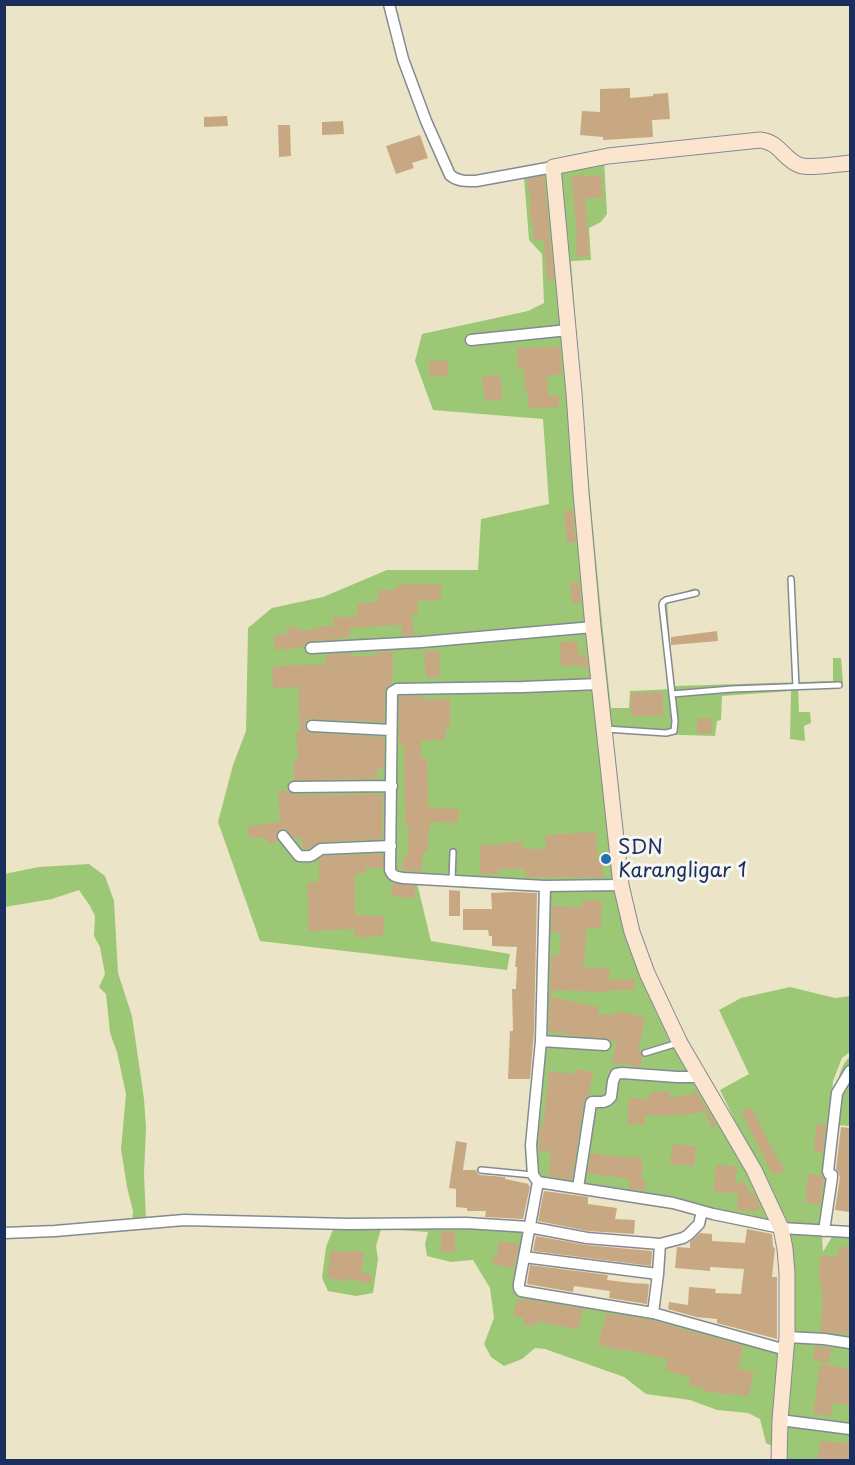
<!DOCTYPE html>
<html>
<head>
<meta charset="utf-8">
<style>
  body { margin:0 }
  #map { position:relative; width:855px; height:1465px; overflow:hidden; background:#ece4c6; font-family:"Playpen Sans",sans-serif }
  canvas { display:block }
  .frame { position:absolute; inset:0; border:6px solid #1b2f5e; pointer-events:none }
</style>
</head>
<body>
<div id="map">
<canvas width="855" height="1465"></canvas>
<div class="frame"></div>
</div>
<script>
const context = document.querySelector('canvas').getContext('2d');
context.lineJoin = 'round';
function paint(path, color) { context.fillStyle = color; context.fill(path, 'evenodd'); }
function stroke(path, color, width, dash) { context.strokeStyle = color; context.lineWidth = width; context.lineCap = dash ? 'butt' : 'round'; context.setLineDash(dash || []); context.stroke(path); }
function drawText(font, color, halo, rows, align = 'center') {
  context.font = font + ' "Playpen Sans",sans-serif'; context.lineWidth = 6; context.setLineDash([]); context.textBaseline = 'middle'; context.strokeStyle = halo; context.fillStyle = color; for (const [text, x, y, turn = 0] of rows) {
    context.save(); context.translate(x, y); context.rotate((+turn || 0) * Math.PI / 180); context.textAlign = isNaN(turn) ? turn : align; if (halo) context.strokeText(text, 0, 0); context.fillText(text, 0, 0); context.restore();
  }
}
const green = new Path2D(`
  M604,158L607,214L601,222L589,228L591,260L571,261C582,411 595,559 611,708H629L630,691L673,689L665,599L695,588L696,591L667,600L670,646L675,686L833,681V658H841L843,683L798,686L799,712H810L811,723L804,726L805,741L790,739L791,691L722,696L721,720L717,721L715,736L618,733L603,735L617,882L417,883L431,941L510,954L507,970L260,941L218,822L233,765L246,731L248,628L272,608L323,597L387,570H478L481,519L549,504L543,419L433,410L415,361L422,334L528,311L544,303L542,254L529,240L524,177Z
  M89,864L105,876L114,901L118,973L132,1016L144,1099L146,1127L144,1174L146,1219L132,1223L133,1211L127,1187L121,1149L126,1094L117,1052L110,1033L106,994L99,987L105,974L100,947L94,936L95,916L90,906L79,890L52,899L5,907L4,874L39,867Z
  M544,885L620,886L632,936L782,1223L536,1182L531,1165Z
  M790,987L835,998L850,996V1052L842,1058L833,1081L824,1227L785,1224L720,1090L749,1074L719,1010L741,998Z
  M850,1057V1126L836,1125C836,1106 834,1069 850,1057Z
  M336,1222L529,1228L518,1286L785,1349L774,1447L766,1443L760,1419L748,1413L717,1410L690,1400L646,1394L624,1377L545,1349L535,1348L522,1359L504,1366L491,1357L484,1344L494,1318L490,1288L473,1260L451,1262L427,1256L425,1244L428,1232L381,1229L376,1246L378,1259L373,1293L356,1296L328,1291L322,1278L326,1247Z
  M789,1233L822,1234L823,1252L833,1235L850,1236V1460H785Z`);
const building = new Path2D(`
  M630,88V98L653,96V94L668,93L670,119L652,120L653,137L603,140V137L580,135L582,111L600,112V89Z
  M227,116L228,126L204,127V117Z
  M343,121L344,134L322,135V122Z
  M278,125H290L291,156L279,157Z
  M420,135L428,158L412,163L414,168L396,174L386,146Z
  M584,175V177L601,175L603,197L585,199L588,227L589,256L577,257L576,234H577L571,176Z
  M544,176L554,280L547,281L544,240L534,241L532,221H530V205H531L527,179Z
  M554,347H560L562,374L547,376L548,395H559V407L528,408V393H525L524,369H517V348Z
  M429,360L448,361V376H429Z
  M500,374L503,399L485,401L482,377Z
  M573,510L576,542L567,543L564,511Z
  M579,582L581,603L573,604L570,583Z
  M416,584H441V600L417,601L418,614H412L414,635L402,636L401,625L350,628L349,638L311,641L306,642L304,646L299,647V648L275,650L274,635L287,634V628L297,626L298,631L318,629V626H333V617H357V603L378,602V590H396V585Z
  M717,631L718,641L671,645V637Z
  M577,641L578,655H586L588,668H582L581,665L561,666L560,642Z
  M439,650L440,677L426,678L424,651Z
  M393,651L392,683L386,688L385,691L384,722L312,719L308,720L305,725L306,730L312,733L384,737V769H377V779L294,780V760H298L296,731H300L298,687L273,688L272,667H277V666L326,664L325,655L350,653V657L378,655V652Z
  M663,692V716H631V693Z
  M399,696H422V699H450V728H446L445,740H421V758H427L428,806H430V808L459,809L458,823L430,822L427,852H423L421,872L402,870L403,857H407L409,826H405L404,745H399Z
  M697,718H712V733L697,734Z
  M278,791H288L294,795L383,794L382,839L321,842L307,849L302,848V838H294L285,829H281L276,833V838L278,842L268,844L267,838H249L248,826L280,822Z
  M596,832L598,861H603V878L525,877V869H498V874H480V845H500V843L523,842V849H546L545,835Z
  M383,854V868H366V873L355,874V915L384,916L383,936H366V938L354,937L355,929L309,931L308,913H309L307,883L319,881V859L323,856Z
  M393,883L416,886L414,899L391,895Z
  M449,890L460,891V916H449Z
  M513,892L537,893L534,1032L530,1079H508L510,1031H513L512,989H516L517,967H515L517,947L492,946V936H489L488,930H463V909H492L491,893Z
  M582,900L602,901L601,928H587L583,967L610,968L609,980L635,979V990H609V992L553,990L552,997L598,1007V1014L617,1015L618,1011L645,1017L638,1051H641L642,1057L640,1067L612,1062L616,1041H611L605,1038L566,1035V1033L549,1032L551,955L559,956L561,932H551L552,906L582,907Z
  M576,1069L593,1072L589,1095L586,1098L584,1102L572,1180L549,1176L550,1151H539V1145L540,1126H543L549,1071L575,1074Z
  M695,1089L717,1126L712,1128L705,1112L685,1115L645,1116L644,1125L627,1124L629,1098L650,1099V1092L669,1091V1098L695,1094L693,1090Z
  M751,1107L776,1157L777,1156L785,1170L773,1175L741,1112Z
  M816,1124L826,1125L823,1152H814Z
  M841,1127L850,1128V1212L835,1210L840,1177L838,1171L836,1169Z
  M456,1141L467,1143L463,1170H476L477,1173L480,1175L505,1177V1179L529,1184L528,1186H530L523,1219L485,1217L486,1211H467V1208L456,1207V1189L449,1188Z
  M672,1144L696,1146L694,1166L670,1164Z
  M591,1153L620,1157H642V1180H645L646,1190L629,1189V1179L588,1173Z
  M716,1165L737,1166L735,1185L744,1181L750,1193L754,1192L761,1209L754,1211L737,1210L738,1193L714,1192Z
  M808,1174L821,1175L824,1180L820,1204L805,1203Z
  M544,1191L588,1197V1204L617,1208L615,1219L635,1220L634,1234L588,1231L538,1221Z
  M747,1229L772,1234L773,1247L775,1248L772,1277H777V1339L717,1323V1319L696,1317L668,1309L669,1302L688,1305L689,1287L716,1289L715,1293L741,1294L744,1269L710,1267V1271L675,1268L677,1247L690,1248V1242L700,1233L712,1234V1241L745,1243Z
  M441,1231H455V1252H441Z
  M536,1236L586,1245L652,1251L651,1266L533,1251Z
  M499,1241L519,1244L514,1268L492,1264L494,1255L497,1256Z
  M839,1247H850V1333H842L841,1334L820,1331L823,1302H821L822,1283H819L820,1256H839Z
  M331,1250L350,1253V1250L364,1252L361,1272L372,1275L370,1284L347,1278L346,1282L327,1277Z
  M530,1265L608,1275L607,1280L632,1283L649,1284L647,1304L609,1298L610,1291L574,1286L573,1292L527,1284Z
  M517,1299L523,1301L524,1299L583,1309L578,1330L537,1321L536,1327L523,1324L524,1318L513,1315Z
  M606,1313L651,1320L743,1346L738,1369L754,1372L748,1397L732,1393V1395L703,1391L704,1388L689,1385L690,1377L665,1370L668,1359L624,1349V1351L598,1345Z
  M815,1346L831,1348L829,1363L813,1360Z
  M820,1364L850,1369V1405L832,1403L831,1416L813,1414Z
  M820,1441L850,1443V1461H818Z`);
const lane = new Path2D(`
  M791,579L796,687
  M672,694L732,689L839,685
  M606,729L666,733L674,731L675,721L662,605L663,602L666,600L696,593
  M452,881L453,852
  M645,1053L678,1043
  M481,1170L533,1175`);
const street = new Path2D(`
  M389,4L403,59L426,121L450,175C458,182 467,181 476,181L553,167
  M471,340L568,330
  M311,648L422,642L593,627
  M599,684L523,687L397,689L392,692L390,870C392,876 396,877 403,878L545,886L621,885
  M312,726L391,730
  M294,787L392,786
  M283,836L299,856C315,857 310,856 321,849L391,846
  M545,886L541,1041L531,1145L533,1175L538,1182L519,1284V1288L521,1291L653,1313L786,1350
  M541,1041L605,1045
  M538,1182L673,1203L713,1214L781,1228L850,1232
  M578,1188L591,1103L592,1102H603L608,1100L611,1097L613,1081L616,1074L622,1073L677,1077H700
  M824,1231L832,1177V1175L829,1174L828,1171L837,1093L850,1071
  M4,1233L55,1231L184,1220L348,1224L466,1223L529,1227L587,1238L660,1244L683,1238L688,1235L699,1224L702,1211
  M524,1257L658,1274
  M653,1313L658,1274L660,1244
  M787,1337L824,1339L850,1343
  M780,1420L850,1429`);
const secondary = new Path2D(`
  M779,1460L780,1420L787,1337V1273L785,1249L781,1228L754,1170L680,1043L647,973L632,932L621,885L593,627L581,493L574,393L553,167L608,156L760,140C780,142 783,159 799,165C809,169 838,164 850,163`);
const markers = [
  [606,859,6,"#1f6fb2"]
];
const poiNames = [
  ["SDN",618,848],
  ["Karangligar 1",618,871]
];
paint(green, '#9cc875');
paint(building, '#c8a882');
stroke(lane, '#848a92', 8);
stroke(street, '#848a92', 13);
stroke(secondary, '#848a92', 17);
stroke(lane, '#fff', 5);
stroke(street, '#fff', 10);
stroke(secondary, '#fbe5cf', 15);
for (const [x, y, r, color] of markers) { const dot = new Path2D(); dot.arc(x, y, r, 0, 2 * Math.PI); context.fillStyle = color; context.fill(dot); stroke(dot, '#f6f6f2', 2); }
drawText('20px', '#1b2f5e', '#f6f6f2', poiNames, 'left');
</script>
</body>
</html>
